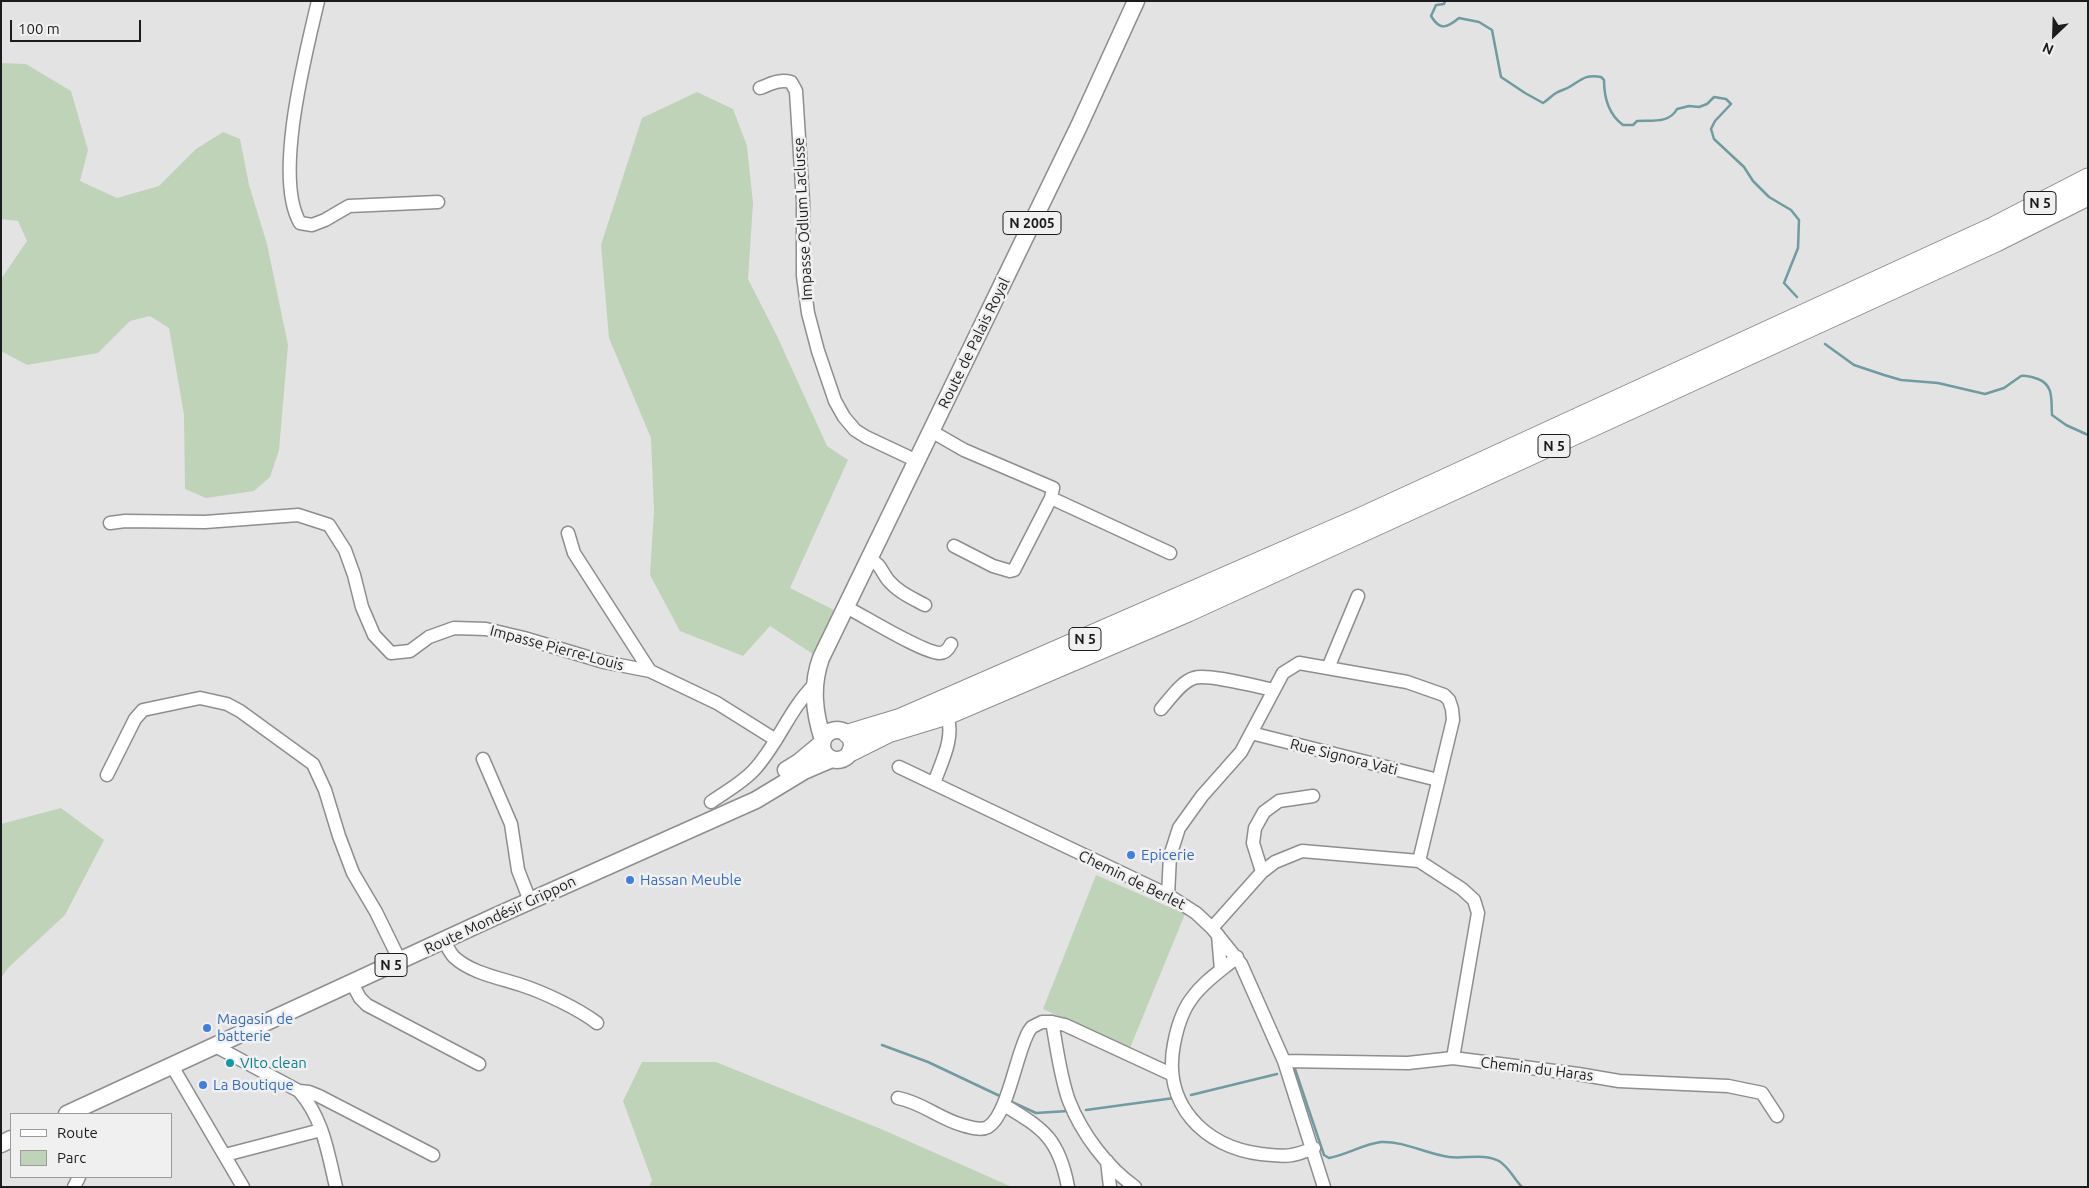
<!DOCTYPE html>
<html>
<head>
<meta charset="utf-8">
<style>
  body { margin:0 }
  #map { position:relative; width:2089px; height:1188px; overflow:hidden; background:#e3e3e4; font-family:Ubuntu,sans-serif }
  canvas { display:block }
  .frame { position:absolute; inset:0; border:2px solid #1c1c1c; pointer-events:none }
  .legend { position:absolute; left:10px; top:1113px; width:162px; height:65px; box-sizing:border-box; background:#f0f0f1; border:1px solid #9b9b9c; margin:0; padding:6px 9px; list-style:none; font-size:15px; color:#1c1c1c }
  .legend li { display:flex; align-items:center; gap:10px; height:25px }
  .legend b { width:25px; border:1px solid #9b9b9c }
  .north { position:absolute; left:2029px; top:10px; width:50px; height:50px; -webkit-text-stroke:4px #f0f0f1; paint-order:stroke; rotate:204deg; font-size:14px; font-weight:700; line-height:20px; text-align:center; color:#1c1c1c }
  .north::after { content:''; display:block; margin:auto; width:18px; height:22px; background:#1c1c1c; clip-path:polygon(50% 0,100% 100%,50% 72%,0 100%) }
  .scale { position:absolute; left:10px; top:20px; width:131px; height:22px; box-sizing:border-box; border:2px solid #1c1c1c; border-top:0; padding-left:6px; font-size:15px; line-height:18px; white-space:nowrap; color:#1c1c1c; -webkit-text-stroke:4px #f0f0f1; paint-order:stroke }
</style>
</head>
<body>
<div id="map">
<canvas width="2089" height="1188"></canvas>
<div class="frame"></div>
<ul class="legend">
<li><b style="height:6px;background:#fff"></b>Route</li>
<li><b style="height:14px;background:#bfd3b8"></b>Parc</li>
</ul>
<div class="north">N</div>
<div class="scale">100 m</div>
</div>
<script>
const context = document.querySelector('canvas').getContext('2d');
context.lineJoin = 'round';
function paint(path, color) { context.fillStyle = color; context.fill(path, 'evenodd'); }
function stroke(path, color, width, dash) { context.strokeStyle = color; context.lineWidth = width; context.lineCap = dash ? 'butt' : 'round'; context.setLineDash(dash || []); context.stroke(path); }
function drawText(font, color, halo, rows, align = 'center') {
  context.font = font + ' Ubuntu,sans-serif'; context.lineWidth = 5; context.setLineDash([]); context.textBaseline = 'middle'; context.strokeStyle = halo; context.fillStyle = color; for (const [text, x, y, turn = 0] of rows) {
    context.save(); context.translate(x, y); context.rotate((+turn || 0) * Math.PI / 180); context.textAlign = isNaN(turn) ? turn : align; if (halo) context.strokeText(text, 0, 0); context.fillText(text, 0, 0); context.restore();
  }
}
const green = new Path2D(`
  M1,63L26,64L71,91L88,150L80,181L117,198L159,186L196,149L223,132L240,139L249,185L267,244L288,345L279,450L270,477L254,491L206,498L185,489L184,415L169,328L150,316L130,321L98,353L27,365L1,351V279L27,241L18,221L1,219Z
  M697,92L733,109L747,146L753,203L748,279L777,336L827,446L848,460L790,588L836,611L816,656L770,626L743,656L680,631L650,575L654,511L651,438L609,338L601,245L642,118Z
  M61,808L104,840L65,915L8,968L1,978V824Z
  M1096,875L1185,914L1130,1048L1043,1009Z
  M642,1062H716L881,1129L1012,1187H649L652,1180L623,1101Z`);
const stream = new Path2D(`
  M1445,1L1444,4L1436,5L1431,16C1440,31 1447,28 1459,18L1479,22L1492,30L1501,77L1525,93L1543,103C1548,100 1551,96 1556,93C1561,90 1567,89 1571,86C1582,79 1587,74 1601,77L1604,80C1604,97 1608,114 1623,125H1633L1637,121C1651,120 1669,124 1677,109L1689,106L1699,107L1707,104L1714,97L1726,99L1731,104L1715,121L1711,129L1714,139L1744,167L1753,181L1769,197L1791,210L1799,220L1798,248L1784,283L1797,297
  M1825,344L1854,365L1884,375L1901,380L1938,383L1985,394L2004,388L2021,376C2027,375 2032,377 2038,379C2054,385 2051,400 2052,415L2066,425L2088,435
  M882,1045L928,1062L1002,1097
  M1295,1069L1324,1155L1329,1158C1347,1155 1363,1144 1381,1142C1405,1141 1426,1154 1449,1157C1465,1159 1484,1153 1499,1161C1509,1167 1514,1179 1522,1187
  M1191,1095L1277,1074
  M1012,1102L1036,1113L1068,1111
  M1086,1110L1174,1098`);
const minor = new Path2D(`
  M318,1C306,53 273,177 300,223L312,225L325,220L349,206L438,202
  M760,88C771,84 779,79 791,82L796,91L803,202V276L808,313L818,351L835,401L844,417L855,430L866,437L917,461
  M931,431L964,450L1053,488L1051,498L1014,570L1010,571L993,566L954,546
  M1051,498L1170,553
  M110,523L125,521L205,522L298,515L329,525L345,550L354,575L362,607L374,635L391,653L410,651L429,637L454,628L486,629L524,638L604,662L650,671L717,703L776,740
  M568,533L574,553L650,671
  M869,559C881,564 881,571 888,580C898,592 912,598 925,605
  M846,607C864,616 923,653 940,653C945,653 949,648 951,644
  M1328,668L1358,596
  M1161,709C1170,699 1181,682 1194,678C1207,673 1258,687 1274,690
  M1251,733L1438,780
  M483,759L511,824L518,870L530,901
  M899,767L1168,895L1196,913L1212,928L1241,964L1284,1061L1324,1187
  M107,775L135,719L143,710L200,698L227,704L240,711L313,764L325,790L339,836L353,873L376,912L400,961
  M934,783C942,761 955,737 947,715
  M711,802C725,792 742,783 754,770C778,744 789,710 814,685
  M1262,872L1253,843L1255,828L1264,812L1279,801L1313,796
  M1168,895L1170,856L1179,828L1202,796L1241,752L1283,673L1299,663L1407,682L1444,695L1449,700L1452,709L1453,720L1419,861
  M1212,928L1262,872L1275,862L1302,851L1419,861L1462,889L1474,900L1478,913L1453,1058
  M1218,935L1221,970
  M444,941C447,946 450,953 454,957C471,973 500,978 521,985C543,992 579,1009 597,1023
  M1237,957C1222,970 1204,981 1192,998C1182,1011 1177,1028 1174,1044C1162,1104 1204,1147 1261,1154C1271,1155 1282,1157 1292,1155C1299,1154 1306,1151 1314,1148
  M352,983L360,998L367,1005L479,1064
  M1052,1022C1057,1048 1060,1076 1069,1101C1082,1134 1107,1167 1135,1187
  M215,1046L299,1091C323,1118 328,1153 336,1187
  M1284,1061L1408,1063L1453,1058L1578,1074L1619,1081L1728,1086L1762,1093L1777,1116
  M172,1066L243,1187
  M299,1091L309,1092L319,1096L433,1155
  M898,1098C923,1103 938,1118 962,1125C969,1127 981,1131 988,1127C1008,1115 1016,1053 1029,1031L1032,1027L1042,1022H1052L1065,1025L1171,1074
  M1004,1105C1044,1129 1059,1139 1068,1187
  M225,1155L321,1130
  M1107,1161L1110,1187
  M74,1187L79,1177`);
const major = new Path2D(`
  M822 745a15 15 0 1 1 30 0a15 15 0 1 1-30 0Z
  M823,740C814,712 811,686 821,658L1079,126L1136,1
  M786,770L799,762L822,743
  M67,1114L494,917L756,800L804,771L832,759
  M1,1144L11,1139`);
const highway = new Path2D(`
  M848,734L901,718L931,705L1357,519L1991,228L2088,178
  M852,751L888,733L947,715L1188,612L1996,242L2088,196`);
const markers = [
  [1131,855,5,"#3f7fe0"],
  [630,880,5,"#3f7fe0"],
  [207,1028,5,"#3f7fe0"],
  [230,1063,5,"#0f9aa8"],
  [203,1085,5,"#3f7fe0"]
];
const shields = [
  [2040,203,32],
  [1032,223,58],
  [1554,446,32],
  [1085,639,32],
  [391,965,32]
];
const shieldNames = [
  ["N 5",2040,203],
  ["N 2005",1032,223],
  ["N 5",1554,446],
  ["N 5",1085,639],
  ["N 5",391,965]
];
const streetNames = [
  ["Impasse Odlum Laclusse",803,219,-93],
  ["Route de Palais Royal",974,343,-64],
  ["Impasse Pierre-Louis",557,648,15],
  ["Rue Signora Vati",1344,757,14],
  ["Chemin de Berlet",1132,880,26],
  ["Route Mondésir Grippon",500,915,-25],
  ["Chemin du Haras",1537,1069,7]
];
const shopNames = [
  ["Epicerie",1141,855],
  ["Hassan Meuble",640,880],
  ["Magasin de",217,1019],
  ["batterie",217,1036],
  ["La Boutique",213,1085]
];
const cultureNames = [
  ["VIto clean",240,1063]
];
paint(green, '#bfd3b8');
stroke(stream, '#709ba0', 2.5);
stroke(minor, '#8e8e90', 15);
stroke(major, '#8e8e90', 19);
stroke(highway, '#8e8e90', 21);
stroke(minor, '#fff', 12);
stroke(major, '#fff', 16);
stroke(highway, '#fff', 19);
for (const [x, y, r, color] of markers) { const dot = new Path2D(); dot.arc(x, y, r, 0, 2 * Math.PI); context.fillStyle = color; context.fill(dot); stroke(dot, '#f0f0f1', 2); }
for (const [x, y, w] of shields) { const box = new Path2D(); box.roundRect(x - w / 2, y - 11.5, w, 23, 4); context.fillStyle = '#f0f0f1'; context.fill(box); stroke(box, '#1c1c1c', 1); }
drawText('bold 14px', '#1c1c1c', null, shieldNames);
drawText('15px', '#1c1c1c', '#f0f0f1', streetNames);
drawText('15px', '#366cbe', '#f0f0f1', shopNames, 'left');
drawText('15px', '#0d838f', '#f0f0f1', cultureNames, 'left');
</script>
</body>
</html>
